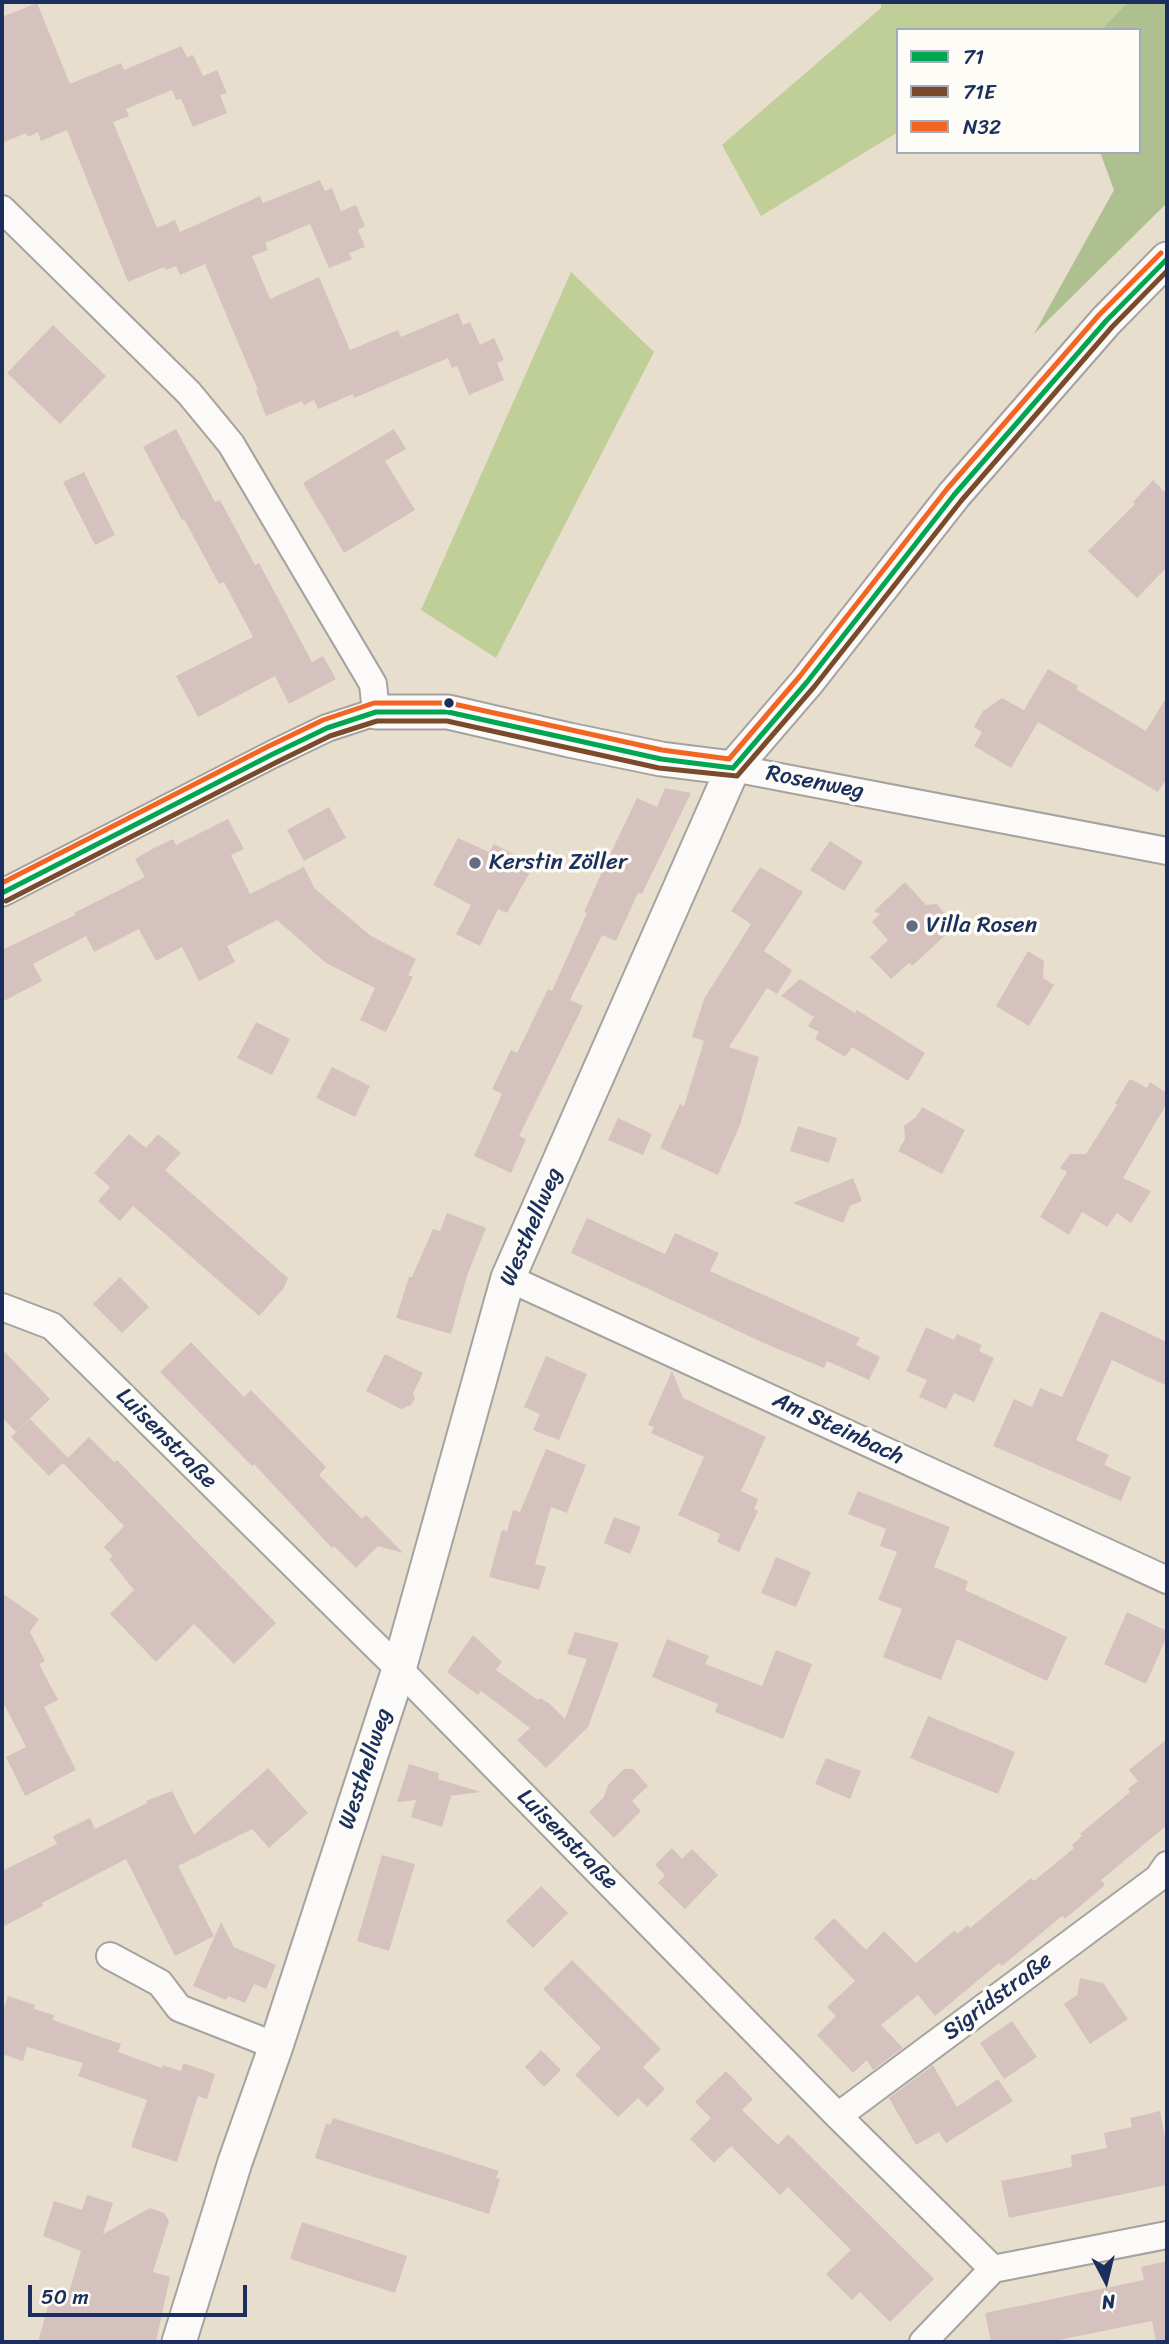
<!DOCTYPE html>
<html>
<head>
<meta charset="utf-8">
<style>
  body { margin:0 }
  #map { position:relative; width:1169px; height:2344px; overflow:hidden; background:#e8dece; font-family:Sriracha,sans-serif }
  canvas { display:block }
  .frame { position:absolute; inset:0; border:4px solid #1b2f5e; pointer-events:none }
  .legend { position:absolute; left:896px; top:28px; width:245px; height:126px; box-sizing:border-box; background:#fdfcf7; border:2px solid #a3aaba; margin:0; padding:9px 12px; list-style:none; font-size:21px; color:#1b2f5e }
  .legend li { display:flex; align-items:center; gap:14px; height:35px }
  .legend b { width:35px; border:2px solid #a3aaba }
  .north { position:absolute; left:1071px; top:2246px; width:70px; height:70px; -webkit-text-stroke:5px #fdfcf7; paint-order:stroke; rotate:173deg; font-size:19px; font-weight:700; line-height:28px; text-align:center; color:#1b2f5e }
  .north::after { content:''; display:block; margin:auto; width:24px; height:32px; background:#1b2f5e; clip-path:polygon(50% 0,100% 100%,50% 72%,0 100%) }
  .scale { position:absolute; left:28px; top:2285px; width:219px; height:32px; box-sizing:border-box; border:4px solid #1b2f5e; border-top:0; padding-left:9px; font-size:21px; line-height:24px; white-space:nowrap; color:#1b2f5e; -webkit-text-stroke:5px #fdfcf7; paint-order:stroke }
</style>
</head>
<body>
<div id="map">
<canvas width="1169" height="2344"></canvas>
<div class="frame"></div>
<ul class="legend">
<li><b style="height:9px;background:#00a651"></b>71</li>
<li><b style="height:9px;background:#7a4b2a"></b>71E</li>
<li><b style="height:9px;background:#f26522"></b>N32</li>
</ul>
<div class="north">N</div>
<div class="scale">50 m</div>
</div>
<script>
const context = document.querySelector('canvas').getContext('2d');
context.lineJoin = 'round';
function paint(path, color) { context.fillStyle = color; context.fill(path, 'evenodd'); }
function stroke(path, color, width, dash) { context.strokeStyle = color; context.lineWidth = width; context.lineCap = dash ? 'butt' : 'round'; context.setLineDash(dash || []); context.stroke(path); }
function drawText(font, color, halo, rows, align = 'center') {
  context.font = font + ' Sriracha,sans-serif'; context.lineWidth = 7; context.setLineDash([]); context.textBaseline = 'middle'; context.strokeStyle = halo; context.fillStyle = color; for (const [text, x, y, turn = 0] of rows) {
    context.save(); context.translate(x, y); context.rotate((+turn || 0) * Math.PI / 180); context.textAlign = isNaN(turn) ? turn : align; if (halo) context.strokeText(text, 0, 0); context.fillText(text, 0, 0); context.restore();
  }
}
const green = new Path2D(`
  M881,2H1128L1101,30H898V132L761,216L722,145L881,8Z
  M571,272L654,352L496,658L421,610Z`);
const forest = new Path2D(`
  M1128,2H1167V203L1034,334L1114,190L1100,152H1139V30H1101Z`);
const building = new Path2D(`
  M37,3L70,84L121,63L124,70L181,46L187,57L193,55L203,76L217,70L227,93L220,95L227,113L193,127L181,99L176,100L172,90L126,109L129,116L113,122L157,228L175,220L180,232L260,196L263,203L320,180L325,191L332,188L341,211L356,205L365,226L358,230L365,247L349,253L352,259L329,268L310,224L265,243L268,250L252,256L270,299L319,277L350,350L398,330L401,337L458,313L463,325L470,322L480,345L494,338L504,360L497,363L504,380L469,395L457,366L452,368L448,358L354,398L353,394L318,409L314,400L304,405L302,401L266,416L256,390H258L205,264L180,275L176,266L166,270L164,267L128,282L67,130L41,141L38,132L28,137L26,133L2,143V17Z
  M53,325L106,376L60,424L7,373Z
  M176,429L215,502L220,500L255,565L259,563L312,662L323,656L336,679L289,704L275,676L198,717L176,676L253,637L224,582L219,584L184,519L182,520L143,447Z
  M394,429L406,449L385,461L415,510L344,553L303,483Z
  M84,472L115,535L95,545L63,482Z
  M1153,480L1167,494V567L1137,598L1088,551L1135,504L1133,502Z
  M1048,669L1078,686L1076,689L1146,731L1167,696V778L1158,792L1038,722L1011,768L974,746L982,732L974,727L983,711L1002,698L1024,710Z
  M665,788L691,793L642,894L638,893L616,941L602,935L570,1000L583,1006L519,1136L526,1139L511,1173L474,1156L502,1094L492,1089L511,1050L517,1053L548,989L552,991L587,913L584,912L606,863L637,798L657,807Z
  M329,807L346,838L304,861L287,830Z
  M228,819L244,849L231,855L250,894L304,867L315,889L371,936L416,959L408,975L413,977L386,1032L360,1020L375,988L326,963L277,920L227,946L235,962L199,981L182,947L156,961L139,929L94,952L86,936L33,964L42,981L2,1002V950L75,915L74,913L145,877L135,859L154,848L173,839L176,845Z
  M458,838L489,852L494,844L534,865L507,913L498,909L480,946L456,934L471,905L433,885Z
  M830,841L863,862L844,891L810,870Z
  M760,867L803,892L764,951L792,970L790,974L777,994L767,988L729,1047L759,1057L740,1125L718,1175L660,1148L680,1104L684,1106L704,1041L692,1037L704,999L751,924L731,911Z
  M905,882L926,905L937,904L945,914L944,922L951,930L912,966L909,963L891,979L870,957L888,940L872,922L880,914L874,911Z
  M1028,951L1044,961L1043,978L1054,985L1029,1026L996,1006Z
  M800,979L855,1013L857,1010L925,1053L908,1081L852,1047L845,1057L815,1039L819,1032L808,1026L814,1017L781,996Z
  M256,1022L290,1039L272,1075L237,1058Z
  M332,1067L370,1086L355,1117L316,1098Z
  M1130,1079L1147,1088L1150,1082L1167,1093V1103L1123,1178L1151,1191L1131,1223L1117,1213L1107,1227L1082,1212L1069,1235L1040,1217L1067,1172L1060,1168L1070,1154H1086L1117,1105L1115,1103Z
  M922,1107L965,1130L942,1174L898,1151L905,1139L904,1126L916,1117Z
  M618,1118L652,1134L643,1155L608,1140Z
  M798,1126L837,1138L829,1163L790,1151Z
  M129,1134L146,1148L158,1134L181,1153L165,1170L288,1278L284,1288L259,1316L133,1206L120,1221L98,1201L110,1187L94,1173Z
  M853,1178L862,1201L850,1206L843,1223L793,1203Z
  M447,1213L486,1228L467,1276L451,1334L396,1318L409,1277H412L433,1229L440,1231Z
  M587,1218L665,1254L675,1233L719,1253L710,1271L860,1338L856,1345L880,1357L869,1380L827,1361L824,1368L766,1344L571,1253Z
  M120,1277L149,1307L122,1333L93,1304Z
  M1101,1311L1167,1342V1386L1112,1360L1076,1440L1109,1455L1104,1465L1131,1477L1121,1501L993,1446L1014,1399L1032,1407L1040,1388L1062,1397Z
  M926,1327L954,1340L957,1334L982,1345L979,1351L994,1358L974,1402L954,1393L946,1409L919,1397L927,1380L906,1371Z
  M191,1342L244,1397L251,1390L326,1467L319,1475L362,1519L366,1515L403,1553L378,1546L356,1568L334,1546L332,1548L254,1464L252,1466L160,1372Z
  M2,1349L50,1399L16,1432L2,1417Z
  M385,1354L423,1373L413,1393L415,1398L411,1405L401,1409L366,1391Z
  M546,1356L587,1374L559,1440L533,1430L540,1414L524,1407Z
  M672,1371L683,1398L766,1437L741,1491L758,1499L754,1509L758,1511L739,1552L717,1542L720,1534L678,1515L704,1457L651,1433L654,1427L648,1425Z
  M30,1419L68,1458L89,1437L114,1462L117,1460L276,1623L234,1664L194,1624L156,1662L110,1614L134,1590L109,1559L113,1557L104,1547L124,1526L63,1463L49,1476L11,1437Z
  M546,1449L586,1465L567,1513L551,1507L535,1564L546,1567L539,1590L489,1577L502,1530L507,1531L513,1510L520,1512Z
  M858,1491L950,1527L934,1567L968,1581L965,1590L1067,1637L1047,1681L957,1639L941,1680L883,1657L902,1609L878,1600L897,1552L880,1546L886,1529L848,1514Z
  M614,1517L641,1527L630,1554L604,1543Z
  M776,1557L811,1572L796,1607L761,1593Z
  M2,1593L39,1619L30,1632L45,1661L39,1664L58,1700L44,1707L76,1770L25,1796L6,1757L26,1747L2,1700Z
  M1127,1612L1167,1631V1636L1146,1684L1104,1664Z
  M575,1632L619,1643L588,1727L546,1768L517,1740L530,1728L481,1691L478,1695L447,1672L473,1635L502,1662L496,1670L538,1700L540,1698L550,1704L565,1719L587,1659L567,1654Z
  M667,1639L709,1656L705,1664L762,1686L776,1650L812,1664L783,1739L715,1712L718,1704L652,1677Z
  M928,1716L1015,1752L998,1794L910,1758Z
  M1167,1739V1825L1101,1880L1105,1885L1065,1919L1062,1916L1002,1966L999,1963L935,2016L918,1995L881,2025L903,2048L873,2070L867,2060L853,2073L817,2035L836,2016L827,2007L855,1981L814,1938L834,1918L866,1950L884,1931L916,1963L955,1930L957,1934L968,1925L970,1928L1031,1878L1034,1881L1074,1848L1072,1845L1082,1836L1080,1834L1130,1792L1128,1789L1138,1781L1129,1770Z
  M826,1758L861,1771L850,1799L815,1784Z
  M409,1764L439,1773L438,1779L481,1792L449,1796H451L442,1827L411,1817L416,1800L397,1802Z
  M268,1768L308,1813L269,1848L252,1829L178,1866L214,1936L175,1956L126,1859L42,1903L43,1906L2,1927V1871L57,1844L53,1836L90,1818L95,1829L147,1803L146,1801L172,1791L194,1835Z
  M624,1769H633L648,1786L632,1801L641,1811L614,1838L589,1812L604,1797L608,1785Z
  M672,1848L682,1859L692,1849L718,1875L685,1909L658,1883L665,1875L655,1865Z
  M382,1855L415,1864L389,1951L357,1941Z
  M541,1886L568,1913L533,1948L506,1921Z
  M221,1922L234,1947L276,1965L266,1989L254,1984L245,2003L228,1996L226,2000L193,1986Z
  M572,1960L661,2049L643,2067L665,2089L647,2107L638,2098L618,2117L575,2075L601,2048L543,1989Z
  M1080,1978L1103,1983L1128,2019L1090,2044L1064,2004L1077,1995Z
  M8,1996L35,2005L34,2009L54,2015L53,2020L121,2044L118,2052L162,2068V2065L181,2071L183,2063L215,2074L207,2099L198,2096L177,2162L131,2147L147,2100L78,2076L83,2063L27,2047L23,2061L2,2054V2015Z
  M1012,2021L1037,2057L1004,2079L980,2043Z
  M541,2050L561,2070L544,2087L525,2067Z
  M933,2065L957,2107L998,2079L1013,2101L946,2143L939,2132L916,2145L889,2098Z
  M726,2071L753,2099L742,2110L778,2145L788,2134L934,2279L890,2322L860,2292L852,2300L826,2274L851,2250L788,2187L780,2195L731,2146L714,2163L690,2139L711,2118L695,2102Z
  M1160,2111L1167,2148V2185L1009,2218L1001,2181L1072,2167L1071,2155L1107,2148L1104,2133L1132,2127L1130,2118Z
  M333,2118L499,2171L496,2178L500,2179L489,2214L315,2158L326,2123L330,2125Z
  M87,2195L113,2203L103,2234L150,2208L164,2213L169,2221L153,2272L170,2277L156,2342H38L53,2288L69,2292L81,2251L43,2236L54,2201L82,2210Z
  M302,2222L407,2256L395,2293L290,2259Z
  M1167,2261V2341L1156,2342L1152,2321L1049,2342H991L985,2313L1144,2280L1141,2267Z`);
const minor = new Path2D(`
  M2,209L189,393L231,444L373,684L376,712L327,728L273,754L2,893
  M733,768L1167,851
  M508,1278L1167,1580
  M2,1307L52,1326L399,1669L838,2116L993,2269
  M110,1956L160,1983L179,2008L276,2046
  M838,2116L1158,1878L1167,1865
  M993,2269L1167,2235
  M923,2342L993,2269`);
const tertiary = new Path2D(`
  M376,712H448L569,740L661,759L733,768
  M179,2342L235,2162L276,2046L399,1669L508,1278L733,768L807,682L954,495L1106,321L1167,259`);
const bus1 = new Path2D(`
  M733,768L807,682L954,495L1106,321L1167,259
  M2,893L273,754L327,728L376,712H448L661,759L733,768`);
const bus2 = new Path2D(`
  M6,901L277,762L330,736L377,721H447L659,768L737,776L814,687L961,501L1112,327L1167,271`);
const bus3 = new Path2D(`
  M2,883L269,746L323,720L374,703H449L662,750L729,759L800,676L947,489L1099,315L1161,253`);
const markers = [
  [449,703,6,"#1b2f5e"],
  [475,863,7,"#636c85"],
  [912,926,7,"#636c85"]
];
const streetNames = [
  ["Rosenweg",815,783,11],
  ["Westhellweg",532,1227,-67],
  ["Am Steinbach",838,1429,25],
  ["Luisenstraße",166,1439,45],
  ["Westhellweg",366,1769,-72],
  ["Luisenstraße",567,1840,45],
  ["Sigridstraße",998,1997,-37]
];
const poiNames = [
  ["Kerstin Zöller",489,863],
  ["Villa Rosen",926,926]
];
paint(green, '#c0ce97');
paint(forest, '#afc090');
paint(building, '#d5c2bf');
stroke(minor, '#a5a39f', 30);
stroke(tertiary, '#a5a39f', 37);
stroke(minor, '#fcfaf8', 26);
stroke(tertiary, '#fcfaf8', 33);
stroke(bus1, '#00a651', 5);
stroke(bus2, '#7a4b2a', 5);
stroke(bus3, '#f26522', 5);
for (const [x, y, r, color] of markers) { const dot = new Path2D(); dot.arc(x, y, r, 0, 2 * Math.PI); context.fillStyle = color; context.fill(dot); stroke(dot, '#fdfcf7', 2.5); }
drawText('23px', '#1b2f5e', '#fdfcf7', streetNames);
drawText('23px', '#1b2f5e', '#fdfcf7', poiNames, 'left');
</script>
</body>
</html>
